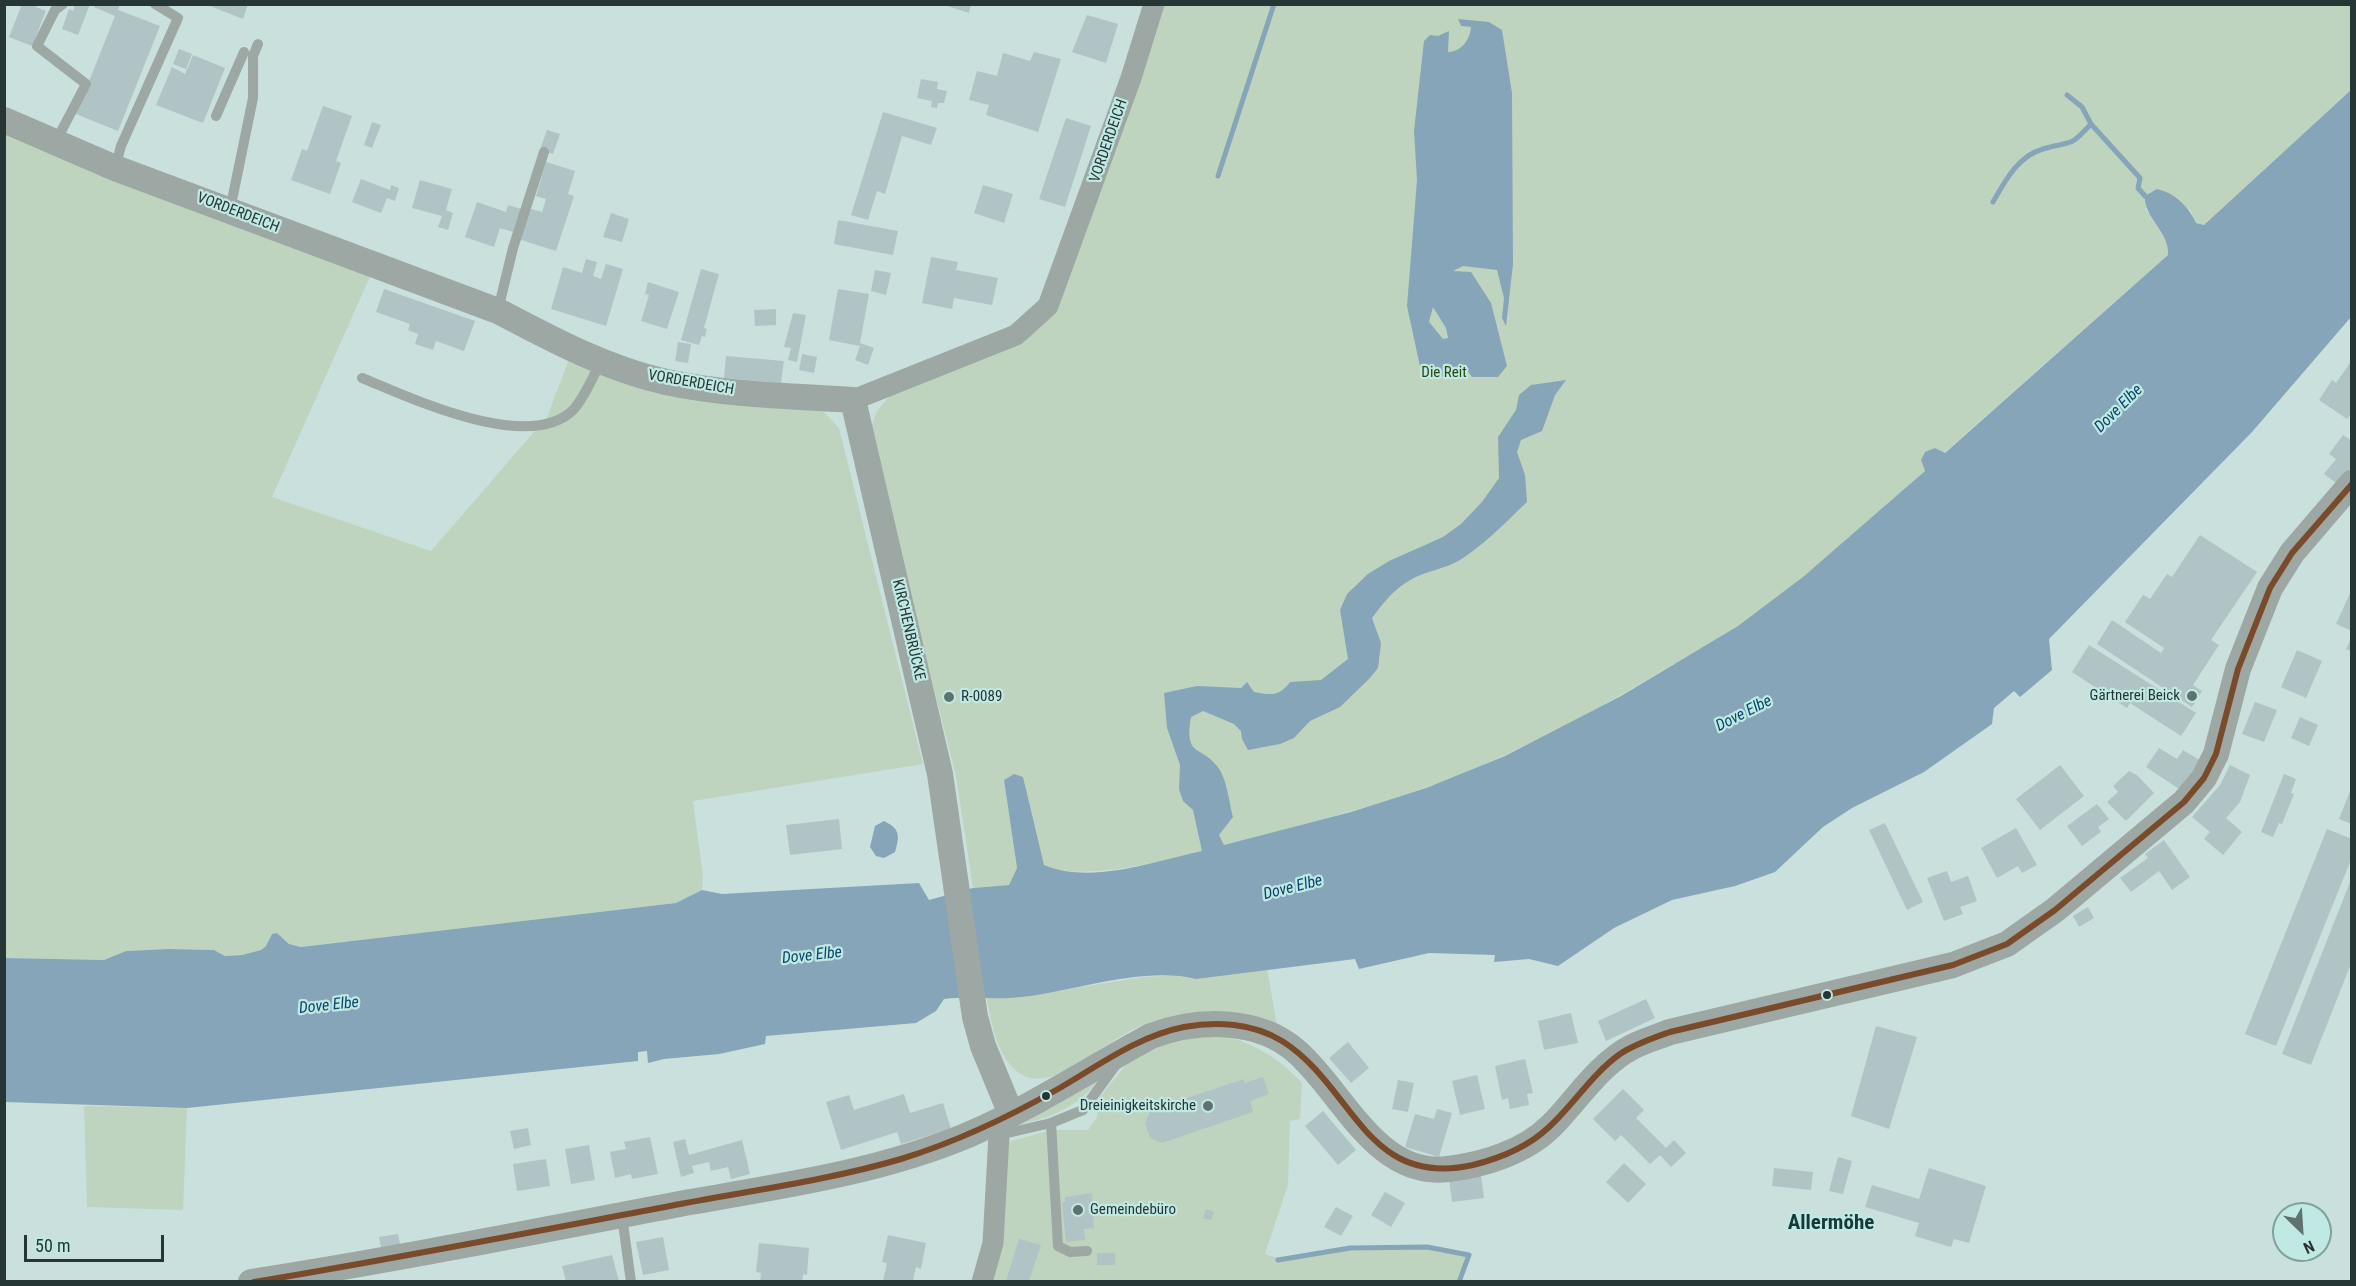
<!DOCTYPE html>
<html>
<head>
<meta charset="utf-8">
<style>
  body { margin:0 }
  #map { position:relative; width:2356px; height:1286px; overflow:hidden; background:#c9e0dd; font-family:"Roboto Condensed",sans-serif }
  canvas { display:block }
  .frame { position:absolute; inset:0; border:6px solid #263634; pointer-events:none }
  .north { position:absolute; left:2272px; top:1202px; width:60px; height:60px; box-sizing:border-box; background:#c0e9e4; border:2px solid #82a19e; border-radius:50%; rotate:155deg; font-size:16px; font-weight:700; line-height:24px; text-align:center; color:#263634 }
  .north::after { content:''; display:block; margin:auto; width:21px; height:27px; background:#5f726f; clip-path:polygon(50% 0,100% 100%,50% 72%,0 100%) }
  .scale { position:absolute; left:24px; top:1235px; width:140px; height:27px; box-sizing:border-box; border:3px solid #263634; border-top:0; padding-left:8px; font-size:18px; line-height:21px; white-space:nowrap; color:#263634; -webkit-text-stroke:4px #c0e9e4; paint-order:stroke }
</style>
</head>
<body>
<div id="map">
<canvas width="2356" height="1286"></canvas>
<div class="frame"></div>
<div class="north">N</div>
<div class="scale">50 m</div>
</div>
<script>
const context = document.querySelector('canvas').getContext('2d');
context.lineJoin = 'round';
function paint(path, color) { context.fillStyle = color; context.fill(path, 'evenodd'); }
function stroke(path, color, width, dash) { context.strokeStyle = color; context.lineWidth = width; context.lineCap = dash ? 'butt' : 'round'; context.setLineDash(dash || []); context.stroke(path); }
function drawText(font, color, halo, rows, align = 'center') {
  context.font = font + ' "Roboto Condensed",sans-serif'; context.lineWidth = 4.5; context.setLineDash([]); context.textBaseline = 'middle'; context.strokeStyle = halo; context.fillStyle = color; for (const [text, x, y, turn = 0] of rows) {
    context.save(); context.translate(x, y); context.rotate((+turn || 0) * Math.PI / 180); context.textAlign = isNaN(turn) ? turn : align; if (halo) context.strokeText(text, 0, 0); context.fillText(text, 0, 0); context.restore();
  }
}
const green = new Path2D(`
  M1163,5H2351V90L2204,225L2196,223L2190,209L2145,208L2169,245L2168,255L1944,453L1935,448L1921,460L1925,471C1864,524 1805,581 1738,626C1714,642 1689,655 1665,669C1588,715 1509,758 1424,788C1362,810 1297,826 1233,843C1182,856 1093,883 1043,866L1004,780L1017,868L1009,885L973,888L956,776L869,432L877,411L890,395L1055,311Z
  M5,128L377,261L272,497L431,551L547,417L570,357L821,409L839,428L923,764L693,801L703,877L702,890L676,903L301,947L289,944L277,933L273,934L266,946L261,950L242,955L225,956L214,950L168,949L126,951L104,960L5,958Z
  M1267,968L1277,1026C1237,1019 1205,1009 1164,1018C1124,1027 1095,1058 1058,1074C1007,1096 992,1034 987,998L1021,997L1142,977L1180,975L1196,979Z
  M1226,1036C1258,1046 1279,1058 1302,1083L1300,1119L1290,1121L1288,1185L1265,1254C1292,1266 1323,1249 1351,1248C1392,1245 1432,1245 1472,1254L1461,1281L989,1282L1008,1142L1051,1130H1088L1097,1117L1099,1098L1128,1062L1164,1045L1197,1037ZM1097,1253H1115V1265H1097Z
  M1103,1074C1083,1104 1054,1118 1019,1124Z
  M84,1106L187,1108L183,1210L87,1207Z`);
const water = new Path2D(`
  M1458,19L1489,22L1502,30L1512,93L1513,264L1506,326L1502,318L1504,298L1497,270L1463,266L1453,271L1471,272L1491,303L1507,366L1498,377H1472L1467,370L1459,372L1458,378L1427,375L1421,371L1407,306L1417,180L1414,131L1424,41L1430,35L1438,36L1449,31L1448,52C1461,52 1470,40 1471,27L1461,26ZM1433,307L1446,328L1448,338L1443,339L1429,322Z
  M2351,90V317L2252,432L2049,639L2052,670L2020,697L2014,691L1994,708L1992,724L1924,772L1852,808L1823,827L1775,872L1735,886L1672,900L1614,928L1558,966L1529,959L1494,962L1495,955L1429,953L1359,969L1355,959L1196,979C1144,966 1075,991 1022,997C996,1000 970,996 944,999L936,1011L916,1023L766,1036L765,1044L719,1054L664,1059L648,1063L647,1051L638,1052V1061L187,1108L5,1102V958L104,960L126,951L168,949L214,950L225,956L242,955L261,950L266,946L272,934L277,933L289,944L301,947L676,903L702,890L722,894L919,883L929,900L973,888L1009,885L1017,868L1004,780L1014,774L1023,777L1044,865C1092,885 1154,861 1202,851L1193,810L1183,801L1179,789L1180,765L1167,728L1164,693L1197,686L1241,688L1247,682L1254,692C1271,695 1279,697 1290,682L1321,680L1348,659L1340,610L1347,594L1368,574L1389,561L1443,537L1461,524L1482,502L1499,478L1498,437L1516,410L1519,395L1531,385L1566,380L1555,395L1542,431L1521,440L1517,452L1525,475L1527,502C1506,522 1485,544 1460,560C1445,569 1426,571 1412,579C1395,588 1383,603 1372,618L1381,643L1378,668L1369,679L1340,707L1310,721L1294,738L1280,744L1248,750L1242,739L1241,731L1234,724L1203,711L1191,717C1184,758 1201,745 1217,766C1227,778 1229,802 1233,817L1219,835L1224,845L1351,812L1426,788L1505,756L1621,696L1738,626L1803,577L1925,471L1921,460L1925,452L1935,448L1945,453L2168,255C2170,232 2144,219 2145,196L2157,189C2175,193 2188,206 2196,223L2204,225Z
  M884,821C900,829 900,835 895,852L884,858L876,856L870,847L875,826Z`);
const stream = new Path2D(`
  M2067,95L2082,107L2091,124L2140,178L2138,188L2145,196
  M1218,176L1274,4
  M1993,202C2005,181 2018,156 2043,149C2073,140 2068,149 2091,124
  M1278,1260L1350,1248L1427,1247L1469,1255L1459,1282`);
const building = new Path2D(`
  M22,4H37L36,7L46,11L32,46L9,37Z
  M75,4H90L78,35L62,29L69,9L73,11Z
  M95,4H120L118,10L160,26L118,131L76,114L115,16L94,7Z
  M205,4H248L243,19Z
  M941,4H971L969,13Z
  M1087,15L1118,24L1106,63L1072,52Z
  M179,49L192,54L186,69L173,64Z
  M1034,52L1061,59L1038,132L986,115L989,105L969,100L977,71L997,76L1003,53L1030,61Z
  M193,55L225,68L203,123L156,105L172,67L185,74Z
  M921,79L938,82L937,89L947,91L944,103H938L937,108L931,107L932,101L917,98Z
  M323,106L352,116L336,161L341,163L330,194L291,180L302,149L307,151Z
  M883,112L937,128L931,145L902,136L885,194L877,191L868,220L851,215Z
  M1066,118L1091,126L1065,207L1039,199Z
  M372,122L381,125L372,148L364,145Z
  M547,130L560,134L553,154L540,150Z
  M546,162L575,171L568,194L574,196L556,251L518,239L528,208L542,212L546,199L536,196Z
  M361,179L390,190L391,185L399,188L395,201L387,198L381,213L352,202Z
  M420,180L452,189L446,210L453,213L448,230L438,227L442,216L412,208Z
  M983,185L1013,194L1004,223L974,213Z
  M477,202L506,212L508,205L521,209L513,232L500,228L494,247L465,237Z
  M611,213L629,219L622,242L603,237Z
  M838,220L898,231L893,255L834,244Z
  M931,257L958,262L956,270L998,278L992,305L954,298L952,309L922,303Z
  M586,259L597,262L593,276L601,279L606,264L623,269L606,326L551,309L563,267L582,273Z
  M701,269L719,274L704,328L707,329L705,337L702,336L699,345L681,340Z
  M875,270L891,273L886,295L871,291Z
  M648,282L679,292L667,329L641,321L649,295L645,294Z
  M384,289L475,321L464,351L436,341L433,350L415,344L418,334L408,330L410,324L376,312Z
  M838,289L869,294L860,343L874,348L868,365L855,360L860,346L829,340Z
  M776,309V325L755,326L754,310Z
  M793,313L806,315L797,362L788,360L791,348L784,347Z
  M678,342L691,344L688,363L675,361Z
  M802,354L817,357L814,373L799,370Z
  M726,356L784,361L781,383L724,378Z
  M2352,360V413L2347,419L2319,400L2332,380L2336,383Z
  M2343,435L2352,441V468L2339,485L2324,474L2336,459L2329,454Z
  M2200,535L2257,572L2211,640L2219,645L2193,685L2202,691L2192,707L2097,644L2112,620L2161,653L2164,648L2125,622L2143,595L2150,599L2167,574L2172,577Z
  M2352,589V631L2336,624Z
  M2352,637V651L2346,649Z
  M2089,645L2196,713L2181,736L2130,703L2127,708L2072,672Z
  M2297,650L2322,661L2306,698L2281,687Z
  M951,692L952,701L948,702L946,694Z
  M2255,702L2277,710L2264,742L2242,734Z
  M2300,717L2318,725L2309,746L2291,738Z
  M2159,748L2177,759L2183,750L2201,761L2182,791L2146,767Z
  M2060,765L2084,796L2040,830L2016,799Z
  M2230,765L2250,775L2240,802L2226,818L2242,832L2223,855L2204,839L2210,832L2192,817L2220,785Z
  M2129,771L2137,775L2154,793L2126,821L2107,802L2118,792L2113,786Z
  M2284,774L2296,779L2291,793L2294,794L2282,824L2279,823L2273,837L2261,832Z
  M2351,789H2352V824L2339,819Z
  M2097,804L2109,819L2098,827L2101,832L2082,846L2067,826Z
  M839,819L842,849L790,855L786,825Z
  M1885,823L1923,902L1907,910L1869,830Z
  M2016,828L2037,865L2022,873L2018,866L1997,878L1981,848Z
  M2327,829L2352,839V857L2276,1046L2245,1034Z
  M2164,840L2190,877L2172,890L2159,871L2131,892L2120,878L2148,858L2145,854Z
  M1947,871L1951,882L1968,876L1977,901L1960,907L1963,914L1944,921L1927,878Z
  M2352,877V961L2311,1065L2282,1054Z
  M2088,907L2094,918L2079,927L2073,916Z
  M1646,999L1655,1018L1606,1041L1598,1021Z
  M1571,1013L1578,1043L1544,1050L1538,1021Z
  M1876,1026L1917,1037L1889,1129L1851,1116Z
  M1348,1042L1369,1068L1351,1083L1329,1058Z
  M1525,1059L1533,1093L1527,1094L1529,1105L1510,1109L1508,1098L1502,1100L1495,1066Z
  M1477,1075L1485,1109L1460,1115L1452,1081Z
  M1263,1077L1269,1094L1250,1101L1253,1112L1162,1143L1150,1138L1145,1123L1151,1110L1244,1079L1245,1083Z
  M1398,1080L1414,1083L1408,1112L1392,1109Z
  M1623,1089L1644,1110L1636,1118L1666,1148L1674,1140L1686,1153L1671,1167L1660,1155L1650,1164L1621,1135L1615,1141L1593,1119Z
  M904,1094L910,1113L943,1103L951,1129L901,1144L897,1132L841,1150L826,1102L849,1095L854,1110Z
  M1437,1109L1452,1113L1439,1157L1405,1147L1415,1114L1434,1119Z
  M1323,1111L1356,1150L1338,1165L1305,1126Z
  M528,1128L531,1145L514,1149L510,1131Z
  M650,1137L658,1174L632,1179L631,1174L615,1178L610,1152L626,1149L624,1142Z
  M685,1139L689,1155L742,1140L750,1174L731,1179L728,1167L711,1171L709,1162L692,1166L694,1173L681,1177L673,1142Z
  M589,1145L595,1180L571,1184L565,1149Z
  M1838,1157L1852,1161L1843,1194L1829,1191Z
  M546,1159L550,1186L517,1191L513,1164Z
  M1624,1163L1646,1184L1628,1203L1606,1182Z
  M1774,1168L1813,1172L1811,1190L1772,1186Z
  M1929,1168L1986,1186L1969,1243L1954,1239L1951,1247L1915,1236L1919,1223L1865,1207L1872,1185L1919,1199Z
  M1481,1175L1484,1198L1452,1202L1449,1179Z
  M1385,1192L1405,1203L1391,1227L1371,1215Z
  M1092,1193L1094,1228L1084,1229L1085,1240L1066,1242L1062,1202H1065V1197Z
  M1336,1207L1353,1216L1341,1236L1324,1227Z
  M1206,1209L1214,1212L1211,1220L1203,1218Z
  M398,1234L401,1249L382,1252L379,1237Z
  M888,1235L926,1243L921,1269L916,1267L913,1281H883L887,1263L882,1262Z
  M663,1237L669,1270L643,1275L636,1242Z
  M1019,1239L1041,1245L1029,1281H1006Z
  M759,1243L809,1248L807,1275L803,1274L802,1281H760L761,1273L756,1272Z
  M1097,1253H1115V1265H1097Z
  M612,1255L619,1281H566L562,1266Z`);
const service = new Path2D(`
  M216,116L244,52
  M55,143L86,84L37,46L55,10L63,4
  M115,168L121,146L178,18L155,4
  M230,210L253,98V56L258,44
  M498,310L513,248L544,152
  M362,378C409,397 530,455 574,409C585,396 593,377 601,361
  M1051,1123L1058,1246L1070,1252L1087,1251
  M999,1135L1051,1123L1083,1110L1118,1062
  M622,1216L631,1282`);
const minor = new Path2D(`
  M853,400L1016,335L1048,306L1131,78L1154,4
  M982,1282L993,1243L999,1135L995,1122`);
const tertiary = new Path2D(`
  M4,120L115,168L498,311C551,339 607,369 666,382C727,395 791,396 853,400L940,774L975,1017L983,1046L1011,1114
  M251,1282C393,1260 533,1232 674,1205C773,1187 875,1174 968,1135C1031,1108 1090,1069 1151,1036C1197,1019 1258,1017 1297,1052C1342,1091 1376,1178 1448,1169C1483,1165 1525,1152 1551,1126C1577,1100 1598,1065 1632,1047C1643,1041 1657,1037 1670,1032L1953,965L2007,944L2055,910L2184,802L2204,778L2216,754L2238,669L2270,588L2292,553L2352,483`);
const bus1 = new Path2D(`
  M254,1282C393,1259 532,1232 670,1206C747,1191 826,1181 901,1159C956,1142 1007,1118 1058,1089C1098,1066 1138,1036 1184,1027C1216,1021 1253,1023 1282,1041C1354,1086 1365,1189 1473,1165C1501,1158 1528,1147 1549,1127C1574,1104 1592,1074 1620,1054C1635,1044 1653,1038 1670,1032L1953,965L2007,944L2055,910L2184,802L2204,778L2216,754L2238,669L2270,588L2292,553L2352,484`);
const markers = [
  [2192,696,6,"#5f726f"],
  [949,697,6,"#5f726f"],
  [1827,995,5,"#263634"],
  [1046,1096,5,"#263634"],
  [1208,1106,6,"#5f726f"],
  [1078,1210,6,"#5f726f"]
];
const streetNames = [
  ["VORDERDEICH",1109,141,-71],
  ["VORDERDEICH",238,213,21],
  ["VORDERDEICH",691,383,10],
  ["KIRCHENBRÜCKE",908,630,77]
];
const parkNames = [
  ["Die Reit",1444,373]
];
const poiNames = [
  ["Gärtnerei Beick",2180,696],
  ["R-0089",961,697,"left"],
  ["Dreieinigkeitskirche",1196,1106],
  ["Gemeindebüro",1090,1210,"left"]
];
const waterNames = [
  ["Dove Elbe",2119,409,-45],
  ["Dove Elbe",1744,714,-27],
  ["Dove Elbe",1293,888,-14],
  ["Dove Elbe",812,956,-6],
  ["Dove Elbe",329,1006,-6]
];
const districtNames = [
  ["Allermöhe",1831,1224]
];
paint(green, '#bfd4bf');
paint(water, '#86a5b8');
stroke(stream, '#86a5b8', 5);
paint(building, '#b0c4c5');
stroke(service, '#9da7a4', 10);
stroke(minor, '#9da7a4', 21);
stroke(tertiary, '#9da7a4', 26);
stroke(bus1, '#7a4b2a', 6);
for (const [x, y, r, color] of markers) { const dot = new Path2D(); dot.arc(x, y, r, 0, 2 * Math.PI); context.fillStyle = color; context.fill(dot); stroke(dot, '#c0e9e4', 2); }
drawText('15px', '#263634', '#c0e9e4', streetNames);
drawText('15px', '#2a460f', '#c0e9e4', parkNames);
drawText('15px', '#263634', '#c0e9e4', poiNames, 'right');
drawText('italic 16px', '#08456c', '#c0e9e4', waterNames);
drawText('bold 21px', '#143936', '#c0e9e4', districtNames);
</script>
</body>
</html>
